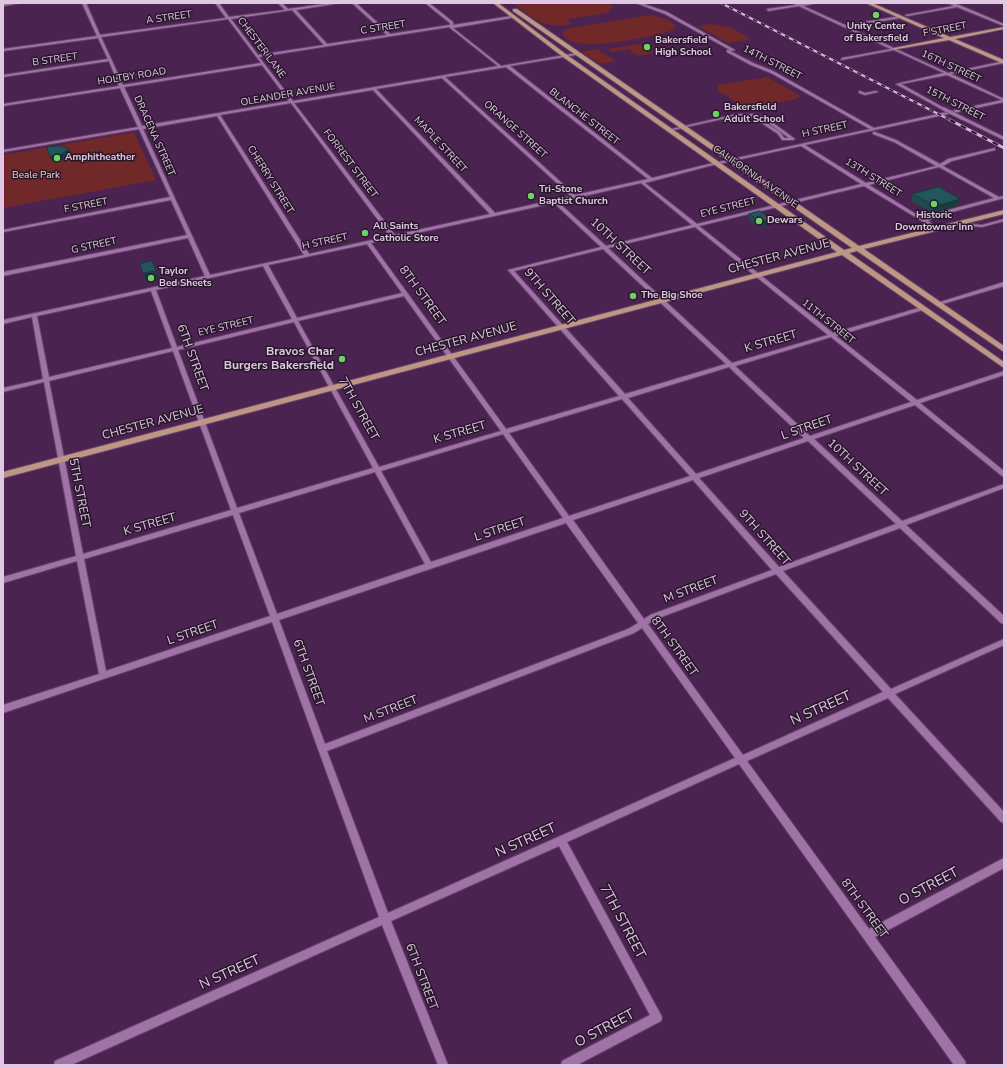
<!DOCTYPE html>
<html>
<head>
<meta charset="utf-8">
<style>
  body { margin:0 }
  #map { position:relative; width:1007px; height:1068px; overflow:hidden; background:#4b2351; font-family:"Nunito Sans",sans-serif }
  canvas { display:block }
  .frame { position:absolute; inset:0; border:4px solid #e0c8e3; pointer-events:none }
</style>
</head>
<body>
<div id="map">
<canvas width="1007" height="1068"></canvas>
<div class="frame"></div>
</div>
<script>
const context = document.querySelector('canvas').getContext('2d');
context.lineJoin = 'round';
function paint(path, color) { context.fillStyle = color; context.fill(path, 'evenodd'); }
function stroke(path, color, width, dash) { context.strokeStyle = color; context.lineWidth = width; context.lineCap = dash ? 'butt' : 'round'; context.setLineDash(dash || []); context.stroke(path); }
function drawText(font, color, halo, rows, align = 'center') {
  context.font = font + ' "Nunito Sans",sans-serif'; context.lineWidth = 3; context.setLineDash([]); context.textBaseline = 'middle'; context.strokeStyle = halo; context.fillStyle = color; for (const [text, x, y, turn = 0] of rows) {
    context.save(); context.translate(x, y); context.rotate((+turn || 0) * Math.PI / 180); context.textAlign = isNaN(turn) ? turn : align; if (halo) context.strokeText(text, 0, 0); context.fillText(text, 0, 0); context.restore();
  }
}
const green = new Path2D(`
  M513,3H607L613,7L608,13L569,19L567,20L572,24C542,29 536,20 513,3Z
  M652,15C657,17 668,18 675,25L674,30L664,33C645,37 571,56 562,33L569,28Z
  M713,24L729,27L751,39L728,43L698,26Z
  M639,44L654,53L638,56L628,49L612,52L607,49Z
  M597,49L616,61L600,64L581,52Z
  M767,77L801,96L796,99L747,109L717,90L719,85Z
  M134,132L156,180L3,208V155Z`);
const minor = new Path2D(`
  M12,3H21L3,6V4Z
  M82,3H86L100,35L226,18L215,3H219L229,17L285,10L278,3H282L288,9L331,3H340L296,10L327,44L387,35L352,3H356L390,34L450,25V23L425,3H429L453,22V25L512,16L511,18L453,28L501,66L577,53L576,55L510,66L652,178L709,164L870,129L771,73L751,65L727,52V50H730L665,14L636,3H641L667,12L735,50L730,51L753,63L773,71L874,128L1002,100L947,75L901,84L946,109L943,110L896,84L944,73L894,50L841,60L842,58L891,49L799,6L768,11L767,9L796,5L793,3L800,4L817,3L803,6L845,25L901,16L900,18L848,27L948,73L1004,61V63L951,74L1004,99V102L805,145L866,183L936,166L894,142L873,134V132H875L896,140L940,164L948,159L995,148V150L952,161L943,166L999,197L1004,196V198L937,216L928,221L937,227V228L935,229L864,186L699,226L833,333L922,307H926V309L836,336L917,400L1004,371V375L920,403L1004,471V476H1002L915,405L814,439L902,521L1004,484V488L906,525L1004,616V624L1001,623L900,528L783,571L891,689L1004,639V645L895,694L1004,812V823L1001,822L888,698L747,761L869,929L1004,858V868L875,937L965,1061L966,1065H954L739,764L567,842L662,1017L661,1021L577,1065H561L562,1061L650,1015L559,846L391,921L448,1065H438L382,925L71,1065H54L55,1061L379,917L272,622L3,713V705L99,674L77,561L3,583V577L76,556L44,382L3,392V388L43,379L32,317L3,324V320L205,276L188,238L3,276V272L187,235L171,200L3,232V230L170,197L139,129L3,152V150L138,127L120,88L3,106V104L119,86L109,61L3,77V75L108,59L98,38L3,51V49L97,36ZM292,10L324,45L258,55L231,19ZM228,19L261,63L123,85L101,37ZM449,27L498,66L293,101L259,57ZM262,65L289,101L142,126L124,87ZM506,67L648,179L575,195L445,77ZM442,78L571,196L495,213L376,89ZM373,90L490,214L395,235L294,103ZM291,103L390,236L309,254L220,115ZM217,116L304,255L210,275L143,129ZM801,146L861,184L697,224L645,183L709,166ZM939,167L994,198L933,214L924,219L869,185ZM641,183L692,225L606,246L558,202ZM554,203L601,247L508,270L619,396L506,429L371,243ZM695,227L828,335L732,363L608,248ZM367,244L402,293L297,318L268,265ZM603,249L726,364L625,394L514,271ZM263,266L292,319L177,347L156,290ZM151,291L172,348L49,377L37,316ZM404,296L501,431L379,467L298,321ZM294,322L373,468L237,508L178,350ZM831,337L911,402L810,436L735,366ZM173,351L231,510L83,554L49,381ZM729,367L804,438L696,474L628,398ZM622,399L690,476L569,516L509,433ZM503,434L563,518L431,562L381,471ZM808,441L896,524L779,567L699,478ZM375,472L425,564L277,614L239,513ZM693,480L772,570L650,615L644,619L573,520ZM233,515L270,616L106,671L84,559ZM566,523L638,623L628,629L325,744L279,620ZM776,574L883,692L743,755L648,624L656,619ZM642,628L735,758L388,913L327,751L634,633Z
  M948,3H953L959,5L1004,24V26L957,7L907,16L905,15L954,6Z
  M860,91L865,93L876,91L878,92L865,95L859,93V91Z
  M737,114H754L765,117L795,139L793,140H782L778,134L754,118L722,119L669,131L667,130ZM737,116H749L732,117ZM759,118L763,119L789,138H784L780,132Z
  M961,117H963L1004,137V140L961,119Z
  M1004,219V221L982,227L959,225L957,224L959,223L982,225Z
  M1004,282V286L939,305L937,306L934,304Z`);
const major = new Path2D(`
  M493,3H498L567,55L844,250L852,248L513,11V9H517L859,246L1004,210V214L864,249L1004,346V352L857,251L849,253L1004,362V368L842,255L3,478V472L837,252L563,57Z
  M866,3H872L950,37L1004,27V29L955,39L1004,60V64L949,40L892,50L894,48L944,38Z`);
const railFar1 = new Path2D(`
  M721,3L952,121`);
const rail = new Path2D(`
  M950,120L1004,148`);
const minorBridge = new Path2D(`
  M944,109L962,118`);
const wall = new Path2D(`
  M913,194L957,206L933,213L911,201Z
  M749,214L770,224L759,227L748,219Z`);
const shadedWall = new Path2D(`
  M69,149L72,155L62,161L53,162L50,156Z
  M960,199L957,206L933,213L935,206Z
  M771,219L770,224L759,227L760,222Z
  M156,271L159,280L146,283L143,273Z`);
const building = new Path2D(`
  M60,146L69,149L60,155L50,156L47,148L48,147Z
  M939,187L960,199L935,206L913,194Z
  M760,211L771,219L760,222L749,214Z
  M152,261L156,271L143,273L140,264Z`);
const markers = [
  [876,15,4,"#6bd363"],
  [647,47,4,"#6bd363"],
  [716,114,4,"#6bd363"],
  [57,158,4,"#6bd363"],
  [531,196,4,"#6bd363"],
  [934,204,4,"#6bd363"],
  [759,221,4,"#6bd363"],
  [365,233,4,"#6bd363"],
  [151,278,4,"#6bd363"],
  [633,296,4,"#6bd363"],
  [342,359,4,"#6bd363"]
];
const farStreetnames = [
  ["A STREET",169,18,-8],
  ["C STREET",383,28,-9],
  ["F STREET",945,30,-11],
  ["CHESTER LANE",261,48,53],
  ["B STREET",55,60,-8],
  ["14TH STREET",772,63,27],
  ["16TH STREET",951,67,25],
  ["HOLTBY ROAD",132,77,-9],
  ["OLEANDER AVENUE",288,95,-10],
  ["15TH STREET",955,104,27],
  ["BLANCHE STREET",584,117,38],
  ["ORANGE STREET",515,130,42],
  ["H STREET",825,130,-12],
  ["DRACENA STREET",154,136,66],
  ["MAPLE STREET",440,145,47],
  ["FORREST STREET",350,164,53],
  ["CALIFORNIA AVENUE",755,177,35],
  ["13TH STREET",873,178,32],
  ["CHERRY STREET",270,180,58],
  ["F STREET",86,206,-11],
  ["EYE STREET",728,208,-14],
  ["H STREET",325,242,-12],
  ["G STREET",94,246,-12],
  ["11TH STREET",828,322,39],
  ["EYE STREET",226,327,-13]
];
const farPoinames = [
  ["Unity Center",876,27,"center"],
  ["of Bakersfield",876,39,"center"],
  ["Bakersfield",655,41],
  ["High School",655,53],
  ["Bakersfield",724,108],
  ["Adult School",724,120],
  ["Amphitheather",65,158],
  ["Tri-Stone",539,190],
  ["Baptist Church",539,202],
  ["Historic",934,216,"center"],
  ["Downtowner Inn",934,228,"center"],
  ["Dewars",767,221],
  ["All Saints",373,227],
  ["Catholic Store",373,239],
  ["Taylor",159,272],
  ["Bed Sheets",159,284],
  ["The Big Shoe",641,296]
];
const farParknames = [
  ["Beale Park",36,176]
];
const streetNames = [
  ["10TH STREET",620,247,43],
  ["CHESTER AVENUE",779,257,-15],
  ["8TH STREET",422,296,54],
  ["9TH STREET",549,297,49],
  ["CHESTER AVENUE",466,340,-15],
  ["K STREET",771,342,-16],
  ["6TH STREET",192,358,70],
  ["7TH STREET",358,409,61],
  ["CHESTER AVENUE",153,423,-15],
  ["L STREET",807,428,-19],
  ["K STREET",460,433,-16],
  ["10TH STREET",857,468,43],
  ["5TH STREET",79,493,79],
  ["K STREET",150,525,-16],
  ["L STREET",500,530,-18],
  ["9TH STREET",764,538,48],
  ["M STREET",691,590,-20],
  ["L STREET",193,633,-19],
  ["8TH STREET",674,647,54],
  ["6TH STREET",308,673,70],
  ["M STREET",391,710,-21],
  ["8TH STREET",864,909,54],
  ["6TH STREET",421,977,69]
];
const poiNames = [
  ["Bravos Char",334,352],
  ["Burgers Bakersfield",334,366]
];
const nearStreetnames = [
  ["N STREET",821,709,-24],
  ["N STREET",526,841,-24],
  ["O STREET",929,887,-28],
  ["7TH STREET",622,922,62],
  ["N STREET",230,973,-24],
  ["O STREET",605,1029,-28]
];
paint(green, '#702829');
stroke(minor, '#65426a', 2);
stroke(major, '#65426a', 2);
paint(minor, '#a073a7');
paint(major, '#bd9684');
stroke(railFar1, '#d0b6d3', 2);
stroke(rail, '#d0b6d3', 3);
stroke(railFar1, '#27162a', 1.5, [4.5]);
stroke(rail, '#27162a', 2, [6]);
stroke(minorBridge, '#65426a', 4.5, []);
stroke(minorBridge, '#a073a7', 3.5);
paint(wall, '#1e4a4d');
paint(shadedWall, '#183c3f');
paint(building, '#23565a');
stroke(building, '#183c3f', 1);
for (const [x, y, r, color] of markers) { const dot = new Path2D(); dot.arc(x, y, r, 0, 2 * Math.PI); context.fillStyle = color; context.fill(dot); stroke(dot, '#27162a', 1.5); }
drawText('10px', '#e0c8e3', '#27162a', farStreetnames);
drawText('bold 10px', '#e0c8e3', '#27162a', farPoinames, 'left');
drawText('10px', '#f2d5d3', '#27162a', farParknames);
drawText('12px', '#e0c8e3', '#27162a', streetNames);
drawText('bold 12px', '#e0c8e3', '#27162a', poiNames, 'right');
drawText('14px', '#e0c8e3', '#27162a', nearStreetnames);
</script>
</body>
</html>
